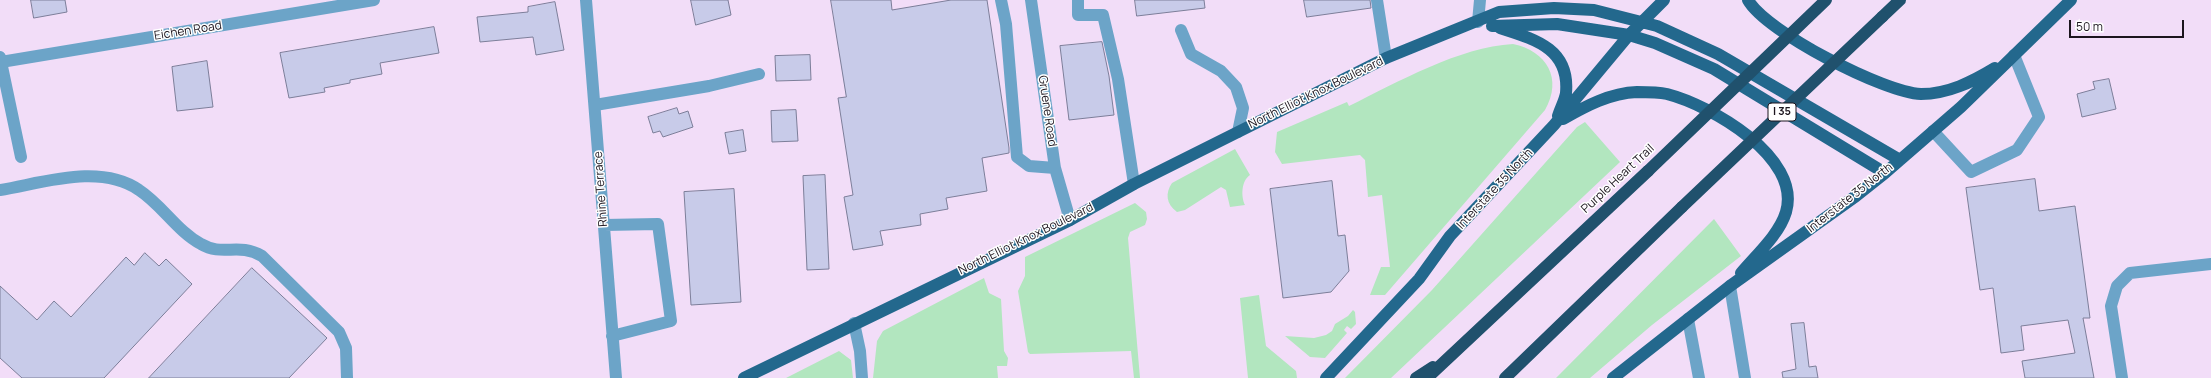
<!DOCTYPE html>
<html>
<head>
<meta charset="utf-8">
<style>
  body { margin:0 }
  #map { position:relative; width:2211px; height:378px; overflow:hidden; background:#f2ddf8; font-family:Manrope,sans-serif }
  canvas { display:block }
  .scale { position:absolute; left:2069px; top:20px; width:115px; height:18px; box-sizing:border-box; border:2px solid #1c151e; border-top:0; padding-left:5px; font-size:12px; line-height:14px; white-space:nowrap; color:#1c151e; -webkit-text-stroke:3px #fff; paint-order:stroke }
</style>
</head>
<body>
<div id="map">
<canvas width="2211" height="378"></canvas>
<div class="scale">50 m</div>
</div>
<script>
const context = document.querySelector('canvas').getContext('2d');
context.lineJoin = 'round';
function paint(path, color) { context.fillStyle = color; context.fill(path, 'evenodd'); }
function stroke(path, color, width, dash) { context.strokeStyle = color; context.lineWidth = width; context.lineCap = dash ? 'butt' : 'round'; context.setLineDash(dash || []); context.stroke(path); }
function drawText(font, color, halo, rows, align = 'center') {
  context.font = font + ' Manrope,sans-serif'; context.lineWidth = 3; context.setLineDash([]); context.textBaseline = 'middle'; context.strokeStyle = halo; context.fillStyle = color; for (const [text, x, y, turn = 0] of rows) {
    context.save(); context.translate(x, y); context.rotate((+turn || 0) * Math.PI / 180); context.textAlign = isNaN(turn) ? turn : align; if (halo) context.strokeText(text, 0, 0); context.fillText(text, 0, 0); context.restore();
  }
}
const green = new Path2D(`
  M1513,44C1547,51 1563,79 1545,110L1385,295H1370L1381,267H1390L1382,195L1368,197L1365,160L1360,155L1282,164L1275,152L1277,132L1347,102L1349,106C1398,82 1459,47 1513,44Z
  M1585,122L1620,162L1391,378H1345L1432,290L1577,127Z
  M1235,149L1250,175C1241,181 1241,197 1245,205L1230,207L1226,190L1221,187L1185,210L1177,212C1166,204 1165,193 1172,183Z
  M1135,203L1146,212L1147,219L1145,225L1130,232L1128,238L1140,378H1134L1131,351L1030,354L1028,352L1018,291L1025,276V257Z
  M1714,219L1741,256L1652,325L1590,378H1556Z
  M984,278L989,293L1001,299L1004,351L1008,358L1007,366H997L998,378H873L877,341L883,331Z
  M1259,295L1266,346L1296,371L1297,378H1248L1240,298Z
  M1353,310L1355,312L1356,324L1351,329L1347,326L1344,330L1347,333L1325,358L1310,357L1285,336L1314,338L1326,335L1332,331L1335,324L1348,316Z
  M839,351L851,360L853,378H786Z`);
const building = new Path2D(`
  M31,0H65L67,12L34,18Z
  M691,0H728L731,15L696,25Z
  M831,0H891L892,10L951,0H987L1009,148V153L982,158L987,191L946,198L948,209L920,214L921,225L880,231L883,245L853,250L844,197L853,195L838,98L846,97Z
  M1135,0H1204L1205,8L1137,16Z
  M1304,0H1370L1371,8L1307,17Z
  M555,2L564,50L536,55L533,37L480,42L477,17L528,12V7Z
  M434,27L439,53L380,63L382,74L350,80V83L324,88L325,92L289,98L280,53Z
  M1102,42L1109,76L1114,115L1069,120L1060,46Z
  M810,55L811,80L776,81L775,56Z
  M207,61L213,107L177,111L172,67Z
  M2109,79L2116,109L2082,117L2077,94L2095,89L2093,82Z
  M677,108L679,114L688,111L693,127L663,137L660,131L653,133L648,117Z
  M796,110L798,141L772,142L771,111Z
  M743,130L746,151L729,154L725,133Z
  M825,175L829,269L807,270L803,176Z
  M2035,179L2039,211L2075,206L2090,318H2083L2094,378H2025L2022,361L2075,353L2068,320L2021,326L2024,350L2001,353L1993,288L1980,290L1966,188Z
  M1332,181L1338,236L1345,235L1349,271L1331,292L1283,298L1270,189Z
  M734,189L741,302L691,305L684,192Z
  M145,253L159,266L166,259L192,284L104,378H22L0,358V286L37,320L54,301L71,317L126,257L134,265Z
  M252,268L327,338L289,378H149Z
  M1804,323L1809,367L1816,366L1818,378H1783L1782,372L1796,369L1791,324Z`);
const minor = new Path2D(`
  M586,0L616,378
  M1001,0L1006,24L1017,157L1029,166L1055,168
  M1031,0L1055,168L1070,220
  M1078,0V15H1103L1118,79L1134,184
  M1377,0L1386,58
  M1478,22L1480,0
  M1181,30L1191,54L1221,71L1236,87L1243,108L1238,132
  M0,57L21,157
  M1,62L374,0
  M595,105L709,86L759,74
  M1933,131L1971,172L2017,150L2039,117L2014,55
  M0,190C43,183 100,163 139,190C162,205 177,231 201,244C223,257 238,242 262,256L339,332L346,348L347,378
  M604,225L658,224L671,321L612,336
  M1730,286L1745,378
  M1688,319L1699,378
  M854,323L860,351L862,378
  M2122,378L2111,306L2117,286L2130,273L2211,264`);
const major = new Path2D(`
  M1748,0C1766,32 1885,93 1921,94C1948,94 1972,82 1995,68
  M1492,26L1557,24L1629,35L1655,43L1714,69L1885,173
  M1500,28C1534,39 1570,48 1566,93C1565,100 1560,109 1558,116
  M1563,119C1586,106 1610,93 1637,92C1646,92 1658,92 1667,94C1710,105 1802,157 1786,212C1779,235 1756,255 1741,273
  M744,378L1070,220L1134,184L1386,58L1499,12L1554,8L1594,10L1657,26L1718,54L1900,160
  M1326,378L1419,279L1450,236L1554,125L1629,35L1664,0
  M1613,378L1730,286L1856,196L1885,173L1961,107L2071,0`);
const highway = new Path2D(`
  M1882,17L1900,0
  M1416,378L1433,367
  M1427,378L1648,171
  M1505,378L1682,207`);
const highwayBridge = new Path2D(`
  M1648,171L1826,0
  M1682,207L1882,17`);
const shields = [
  [1782,112,28]
];
const shieldNames = [
  ["I 35",1782,112]
];
const streetNames = [
  ["Eichen Road",188,31,-9],
  ["North Elliot Knox Boulevard",1316,93,-26],
  ["Gruene Road",1047,111,82],
  ["Purple Heart Trail",1618,179,-43],
  ["Rhine Terrace",601,189,-94],
  ["Interstate 35 North",1495,189,-47],
  ["Interstate 35 North",1850,198,-38],
  ["North Elliot Knox Boulevard",1026,239,-26]
];
paint(green, '#b2e6bf');
paint(building, '#c8cbe9');
stroke(building, '#7c7e99', 1);
stroke(minor, '#6ca4c8', 12);
stroke(major, '#23688d', 12);
stroke(highway, '#20516d', 12);
stroke(highwayBridge, '#20516d', 12);
for (const [x, y, w] of shields) { const box = new Path2D(); box.roundRect(x - w / 2, y - 9, w, 18, 3); context.fillStyle = '#fff'; context.fill(box); stroke(box, '#1c151e', 1); }
drawText('bold 11px', '#1c151e', null, shieldNames);
drawText('12px', '#1c151e', '#fff', streetNames);
</script>
</body>
</html>
